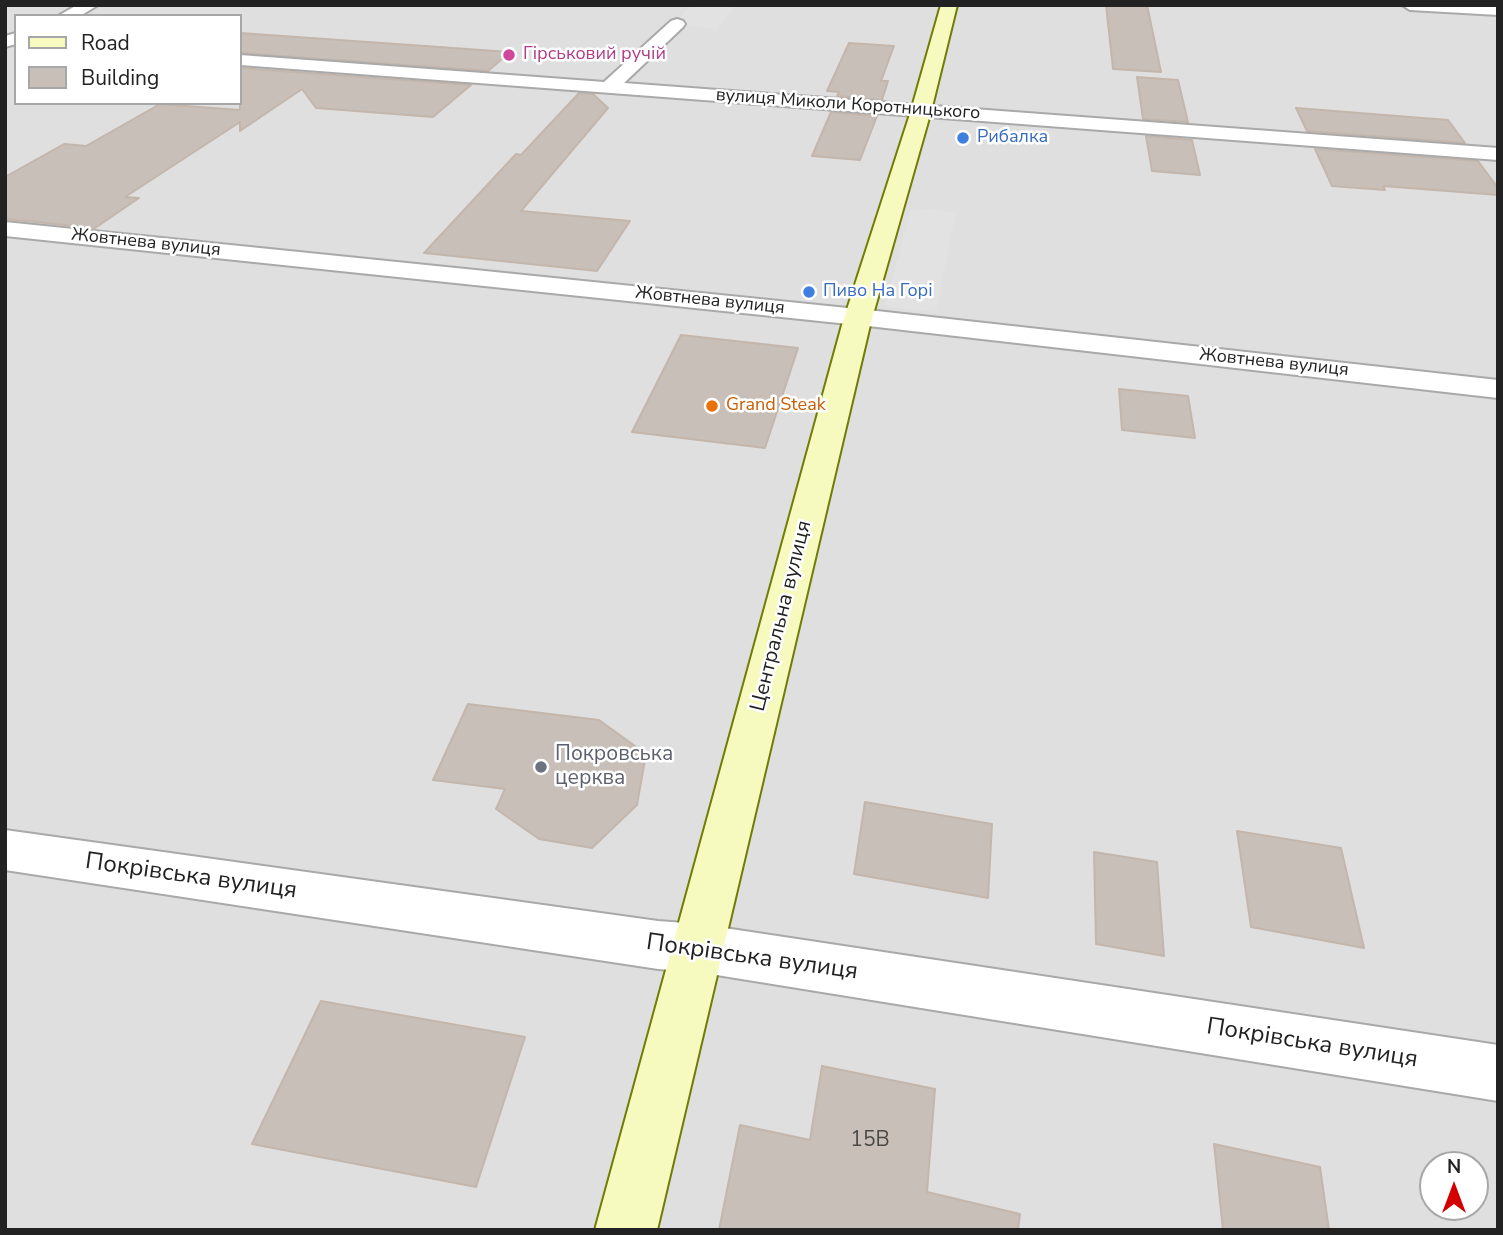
<!DOCTYPE html>
<html>
<head>
<meta charset="utf-8">
<style>
  body { margin:0 }
  #map { position:relative; width:1503px; height:1235px; overflow:hidden; background:#f2efe9; font-family:"Nunito Sans",sans-serif }
  canvas { display:block }
  .frame { position:absolute; inset:0; border:7px solid #222; pointer-events:none }
  .legend { position:absolute; left:14px; top:14px; width:228px; height:91px; box-sizing:border-box; background:#fff; border:2px solid #a7a7a7; margin:0; padding:9px 12px; list-style:none; font-size:21px; color:#222 }
  .legend li { display:flex; align-items:center; gap:14px; height:35px }
  .legend b { width:35px; border:2px solid #a7a7a7 }
  .north { position:absolute; left:1419px; top:1151px; width:70px; height:70px; box-sizing:border-box; background:#fff; border:2px solid #a7a7a7; border-radius:50%; rotate:0deg; font-size:19px; font-weight:700; line-height:28px; text-align:center; color:#222 }
  .north::after { content:''; display:block; margin:auto; width:24px; height:32px; background:#d40000; clip-path:polygon(50% 0,100% 100%,50% 72%,0 100%) }
</style>
</head>
<body>
<div id="map">
<canvas width="1503" height="1235"></canvas>
<div class="frame"></div>
<ul class="legend">
<li><b style="height:9px;background:#f7fabf"></b>Road</li>
<li><b style="height:19px;background:#c7bfb8"></b>Building</li>
</ul>
<div class="north">N</div>
</div>
<script>
const context = document.querySelector('canvas').getContext('2d');
context.lineJoin = 'round';
function paint(path, color) { context.fillStyle = color; context.fill(path, 'evenodd'); }
function stroke(path, color, width, dash) { context.strokeStyle = color; context.lineWidth = width; context.lineCap = dash ? 'butt' : 'round'; context.setLineDash(dash || []); context.stroke(path); }
function drawText(font, color, halo, rows, align = 'center') {
  context.font = font + ' "Nunito Sans",sans-serif'; context.lineWidth = 5; context.setLineDash([]); context.textBaseline = 'middle'; context.strokeStyle = halo; context.fillStyle = color; for (const [text, x, y, turn = 0] of rows) {
    context.save(); context.translate(x, y); context.rotate((+turn || 0) * Math.PI / 180); context.textAlign = isNaN(turn) ? turn : align; if (halo) context.strokeText(text, 0, 0); context.fillText(text, 0, 0); context.restore();
  }
}
const residential = new Path2D(`
  M5,5H1498V1230H5ZM16,16H240V103H16ZM1433,1165H1475V1207H1433Z`);
const parking = new Path2D(`
  M691,5H737L717,29L672,25Z
  M911,208L956,212L936,312L885,306Z`);
const building = new Path2D(`
  M1106,5H1147L1161,72L1113,69Z
  M240,33L510,52L488,71L240,53Z
  M849,43L894,46L881,81H888L882,100L837,96L839,92L827,91Z
  M240,68L471,85L433,117L316,108L302,89L240,131V122L125,197L139,198L95,228L5,219V177L64,144L86,146L160,104L240,110Z
  M1137,77L1178,80L1188,122L1143,119Z
  M579,93L593,94L608,108L521,211L630,221L597,271L424,253L516,154L521,155Z
  M1296,108L1448,120L1465,143L1307,131Z
  M831,112L877,116L860,160L812,156Z
  M1146,136L1192,140L1200,175L1152,171Z
  M1315,149L1478,161L1498,188V195L1383,186L1385,190L1332,186Z
  M681,335L798,348L765,448L632,432Z
  M1119,389L1188,396L1195,438L1122,430Z
  M468,704L599,720L646,754L637,805L592,848L539,839L496,809L505,789L433,780Z
  M865,802L992,824L988,898L854,874Z
  M1237,831L1341,848L1364,948L1251,927Z
  M1094,852L1157,862L1164,956L1096,944Z
  M321,1001L525,1037L476,1187L252,1144Z
  M822,1066L935,1089L927,1192L1020,1214L1018,1230H719L740,1125L810,1140Z
  M1214,1144L1320,1167L1329,1230H1223Z`);
const street = new Path2D(`
  M77,5H98L80,16H58Z
  M1402,5H1498V15L1410,10Z
  M677,19L683,21L685,24L683,27L624,83L1498,148V160L240,65V55L604,82L671,21Z
  M16,33V44L5,47V36Z
  M5,222L877,311L1498,380V398L877,327L5,236Z
  M5,830L658,921L698,924L1498,1045V1101L698,972L658,969L5,870Z`);
const secondary = new Path2D(`
  M941,5H957L931,111L870,325L657,1230H595L842,325L911,111Z`);
const markers = [
  [509,55,7,"#d1479c"],
  [963,138,7,"#3f7fe0"],
  [809,292,7,"#3f7fe0"],
  [712,406,7,"#e8710a"],
  [541,767,7,"#6b7280"]
];
const farHotelnames = [
  ["Гірськовий ручій",523,55]
];
const farStreetnames = [
  ["вулиця Миколи Коротницького",848,105,4],
  ["Жовтнева вулиця",146,243,6],
  ["Жовтнева вулиця",710,301,6],
  ["Жовтнева вулиця",1274,363,6]
];
const farShopnames = [
  ["Рибалка",977,138],
  ["Пиво На Горі",823,292]
];
const farFoodnames = [
  ["Grand Steak",726,406]
];
const streetNames = [
  ["Центральна вулиця",782,616,-76]
];
const worshipNames = [
  ["Покровська",555,755],
  ["церква",555,779]
];
const nearNumbernames = [
  ["15В",870,1141]
];
const nearStreetnames = [
  ["Покрівська вулиця",191,877,8],
  ["Покрівська вулиця",752,958,8],
  ["Покрівська вулиця",1312,1044,9]
];
paint(residential, '#e0dfdf');
paint(parking, '#e2e2e2');
paint(building, '#c7bfb8');
stroke(building, '#c4b6ab', 2);
stroke(street, '#a9a9a9', 4);
stroke(secondary, '#707d05', 4);
paint(street, '#fff');
paint(secondary, '#f7fabf');
for (const [x, y, r, color] of markers) { const dot = new Path2D(); dot.arc(x, y, r, 0, 2 * Math.PI); context.fillStyle = color; context.fill(dot); stroke(dot, '#fff', 2.5); }
drawText('18px', '#b23c85', '#fff', farHotelnames, 'left');
drawText('18px', '#222', '#fff', farStreetnames);
drawText('18px', '#366cbe', '#fff', farShopnames, 'left');
drawText('18px', '#c56008', '#fff', farFoodnames, 'left');
drawText('21px', '#222', '#fff', streetNames);
drawText('21px', '#5b616d', '#fff', worshipNames, 'left');
drawText('21px', '#4b4948', null, nearNumbernames);
drawText('24px', '#222', '#fff', nearStreetnames);
</script>
</body>
</html>
